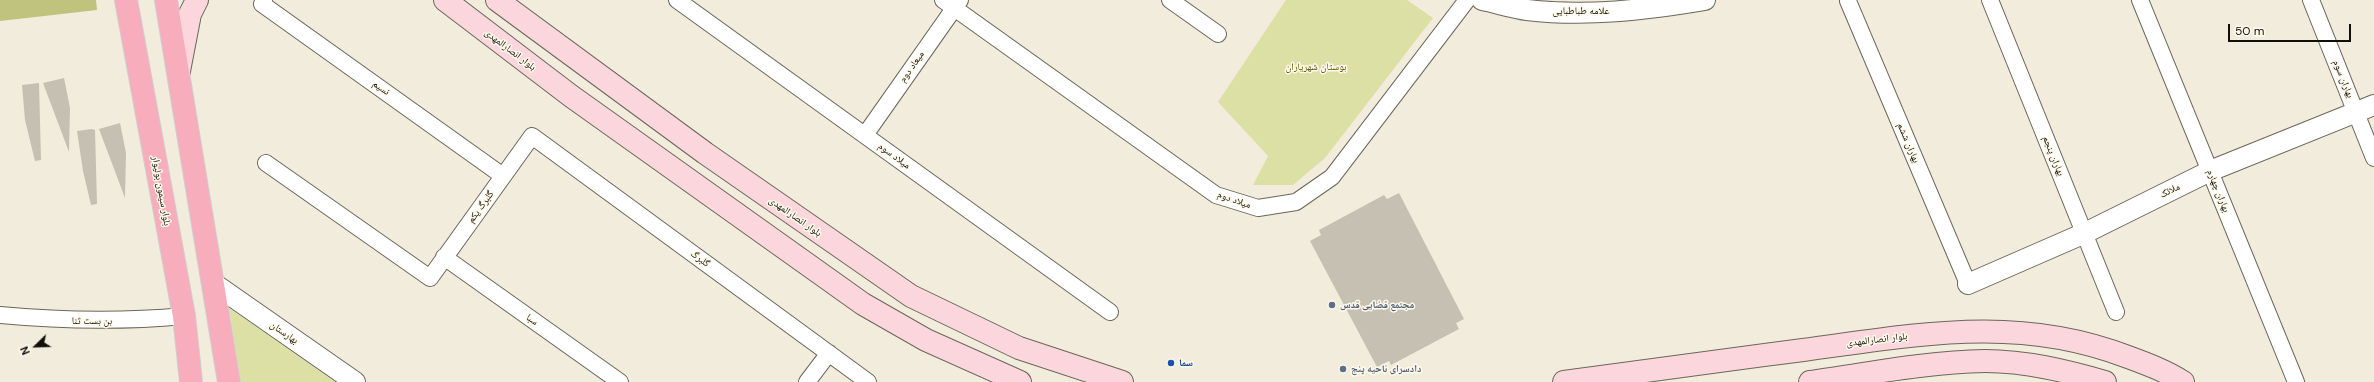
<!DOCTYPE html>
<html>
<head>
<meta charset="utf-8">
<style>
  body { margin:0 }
  #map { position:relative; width:2374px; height:382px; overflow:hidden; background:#f1ecdc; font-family:"DM Sans",sans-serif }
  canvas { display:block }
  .north { position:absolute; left:16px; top:326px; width:40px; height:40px; -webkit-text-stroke:3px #fef9ea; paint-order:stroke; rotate:247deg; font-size:11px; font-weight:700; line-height:16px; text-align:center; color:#100f0a }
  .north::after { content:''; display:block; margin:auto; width:14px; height:18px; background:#100f0a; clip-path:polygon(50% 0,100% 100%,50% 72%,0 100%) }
  .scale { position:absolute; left:2228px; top:24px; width:123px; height:18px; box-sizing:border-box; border:2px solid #100f0a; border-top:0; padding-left:5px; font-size:12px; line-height:14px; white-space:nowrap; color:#100f0a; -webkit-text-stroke:3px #fef9ea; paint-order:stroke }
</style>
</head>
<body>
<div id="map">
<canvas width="2374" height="382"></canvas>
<div class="north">N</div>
<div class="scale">50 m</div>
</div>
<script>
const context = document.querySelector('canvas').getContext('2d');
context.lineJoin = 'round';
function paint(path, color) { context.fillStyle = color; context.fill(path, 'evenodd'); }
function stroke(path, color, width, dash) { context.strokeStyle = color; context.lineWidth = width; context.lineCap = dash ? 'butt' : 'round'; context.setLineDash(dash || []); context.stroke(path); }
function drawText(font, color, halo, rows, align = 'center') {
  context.font = font + ' "DM Sans","Noto Naskh Arabic",sans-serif'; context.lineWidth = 3; context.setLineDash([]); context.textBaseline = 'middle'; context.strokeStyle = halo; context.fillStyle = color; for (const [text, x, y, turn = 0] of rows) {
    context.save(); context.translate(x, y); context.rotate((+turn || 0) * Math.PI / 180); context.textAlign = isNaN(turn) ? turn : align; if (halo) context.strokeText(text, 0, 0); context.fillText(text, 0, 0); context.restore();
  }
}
const green = new Path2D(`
  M1286,0H1407L1433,18L1325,158L1293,185H1253L1268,156L1218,102Z
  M229,308L335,382H241Z`);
const forest = new Path2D(`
  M0,0H96L97,10L0,21Z`);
const building = new Path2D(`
  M64,78L70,108L69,152L43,83Z
  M39,83L41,160L35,161L25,120L22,85Z
  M120,123L126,153L125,198L99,129Z
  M92,129L95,130L97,204L91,205L83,171L77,131Z
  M1399,193L1464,319L1456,323L1459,329L1391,365L1389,361L1377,367L1310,241L1321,235L1319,230L1384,195L1387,199Z`);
const minor = new Path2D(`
  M264,0L262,4L503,176
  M677,0L1110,312
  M943,0L1216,195L1258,208L1296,202L1332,177L1467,0
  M1170,0L1218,34
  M1990,0L2116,312
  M2140,0L2296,382
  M2311,0L2374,158
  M1848,1L1968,284
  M865,135L960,0
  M266,163L430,278L532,136L868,382
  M444,257L620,382
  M0,315C64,321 120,322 184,316
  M807,382L829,353`);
const tertiary = new Path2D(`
  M1482,0C1497,3 1512,8 1527,10C1586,17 1646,10 1705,0
  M213,283L355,382
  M1968,284L2085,233L2210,171L2374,105`);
const secondary = new Path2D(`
  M445,0L571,96L863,304L926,340L1020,382
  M497,0L705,153L911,296L1019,348L1122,382
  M179,71L190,14L197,0
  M1564,382C1643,372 1723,360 1803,350C1916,335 2017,314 2128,357C2147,364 2166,371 2183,382
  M1810,382C1867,374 1927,362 1985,361C2026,361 2066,371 2105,382`);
const primary = new Path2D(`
  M126,0L184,316L191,382
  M166,0L229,382`);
const markers = [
  [1332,305,4,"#5c6f8a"],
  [1171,363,4,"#1a4fb4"],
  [1343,369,4,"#5c6f8a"]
];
const streetNames = [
  ["علامه طباطبایی",1581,11],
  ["بلوار انصارالمهدی",510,50,37],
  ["میعاد دوم",912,67,-55],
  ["بهاران سوم",2343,79,68],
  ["نسیم",381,88,35],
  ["بهاران ششم",1908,143,67],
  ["میلاد سوم",894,156,36],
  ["بهاران پنجم",2053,156,68],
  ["بلوار سیمون بولیوار",161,191,80],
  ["ملائک",2170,191,-26],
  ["بهاران چهارم",2218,191,68],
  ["میلاد دوم",1234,200,19],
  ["گلبرگ یکم",481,207,-54],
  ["بلوار انصارالمهدی",795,217,35],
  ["گلبرگ",700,259,36],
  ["سبا",532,320,35],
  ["بن بست ثنا",92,321],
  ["بهارستان",284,333,35],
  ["بلوار انصارالمهدی",1877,340,-7]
];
const parkNames = [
  ["بوستان شهریاران",1316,67]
];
const serviceNames = [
  ["مجتمع قضایی قدس",1340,305],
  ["دادسرای ناحیه پنج",1351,369]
];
const transitNames = [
  ["سما",1179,363]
];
paint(green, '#dce0a4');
paint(forest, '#bfc37e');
paint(building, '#c5c0b1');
stroke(minor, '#6c675a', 18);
stroke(tertiary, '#6c675a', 22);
stroke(secondary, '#6c675a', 24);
stroke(primary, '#cfcfce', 24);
stroke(minor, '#fff', 16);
stroke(tertiary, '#fff', 20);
stroke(secondary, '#fbd6dd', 22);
stroke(primary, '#f7adbb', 22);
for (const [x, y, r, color] of markers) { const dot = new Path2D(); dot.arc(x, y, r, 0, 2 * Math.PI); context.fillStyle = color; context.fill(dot); stroke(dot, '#fef9ea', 1.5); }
drawText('10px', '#100f0a', '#fef9ea', streetNames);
drawText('10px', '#555702', '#fef9ea', parkNames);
drawText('bold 10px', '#4e5e75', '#fef9ea', serviceNames, 'left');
drawText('bold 10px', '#164399', '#fef9ea', transitNames, 'left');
</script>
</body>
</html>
